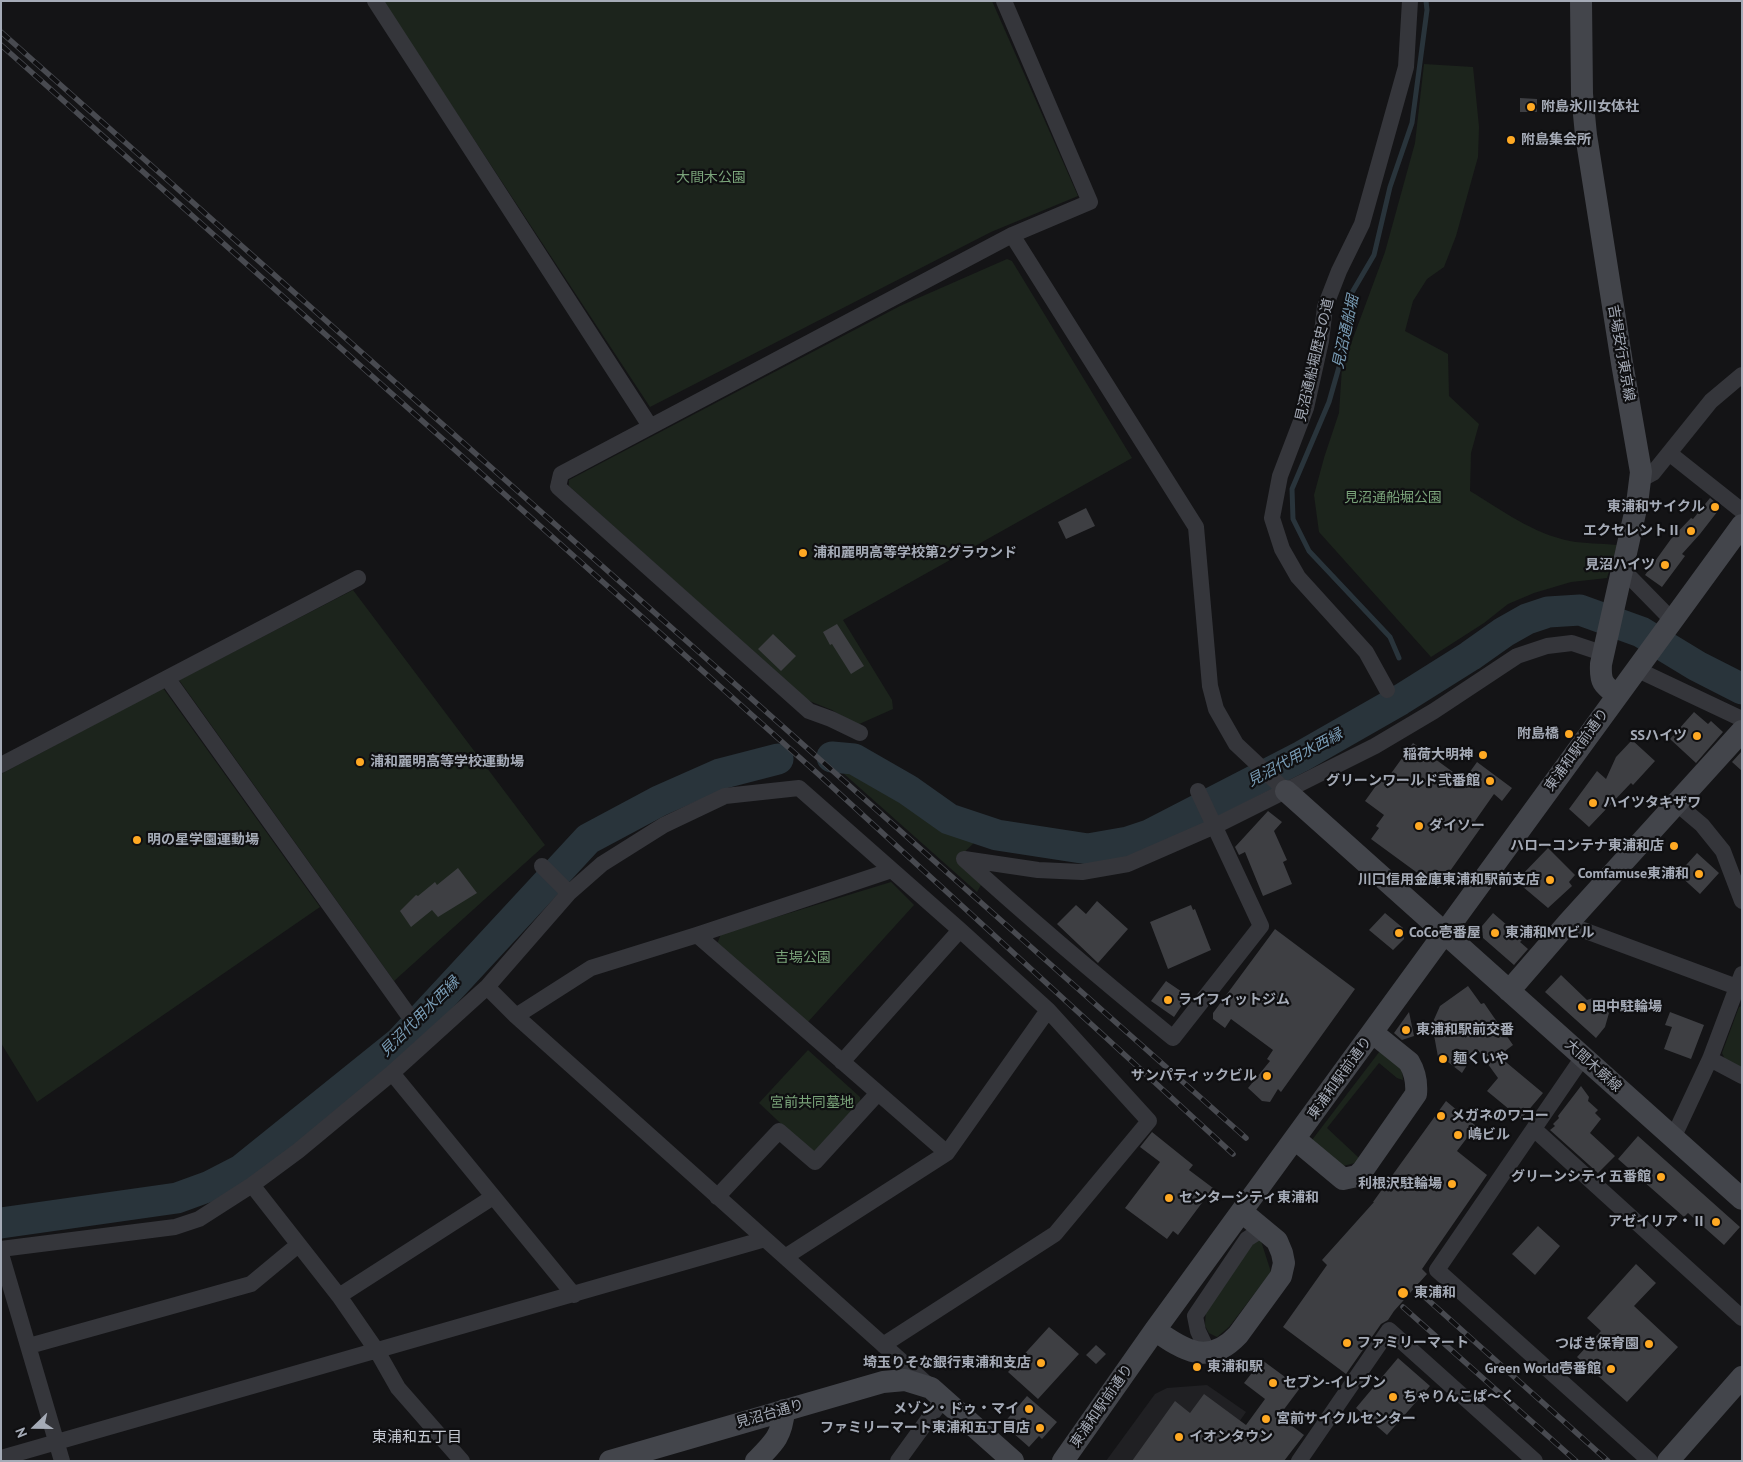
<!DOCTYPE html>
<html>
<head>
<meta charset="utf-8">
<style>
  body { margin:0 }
  #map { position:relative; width:1743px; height:1462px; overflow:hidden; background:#141416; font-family:"PT Sans",sans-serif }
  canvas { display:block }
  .frame { position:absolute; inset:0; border:2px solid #a5abb7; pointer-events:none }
  .north { position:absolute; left:10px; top:1402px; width:50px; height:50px; -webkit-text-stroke:4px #0f0f11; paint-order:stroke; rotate:248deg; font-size:14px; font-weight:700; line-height:20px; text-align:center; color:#a5abb7 }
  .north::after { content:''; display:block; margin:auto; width:18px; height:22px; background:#a5abb7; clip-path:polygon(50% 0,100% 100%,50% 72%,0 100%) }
</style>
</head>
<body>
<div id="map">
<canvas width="1743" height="1462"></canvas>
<div class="frame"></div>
<div class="north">N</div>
</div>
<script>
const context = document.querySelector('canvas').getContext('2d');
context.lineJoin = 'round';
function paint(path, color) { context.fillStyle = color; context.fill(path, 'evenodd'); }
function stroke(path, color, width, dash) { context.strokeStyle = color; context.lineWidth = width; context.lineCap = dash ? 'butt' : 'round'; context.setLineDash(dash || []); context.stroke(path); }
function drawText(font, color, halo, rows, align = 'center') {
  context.font = font + ' "PT Sans","Noto Sans JP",sans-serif'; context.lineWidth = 4.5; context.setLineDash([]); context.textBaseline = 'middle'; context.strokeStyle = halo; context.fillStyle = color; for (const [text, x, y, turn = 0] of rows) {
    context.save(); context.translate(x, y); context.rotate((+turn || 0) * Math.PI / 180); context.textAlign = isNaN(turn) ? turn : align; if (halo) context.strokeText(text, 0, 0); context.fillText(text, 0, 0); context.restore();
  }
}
const built = new Path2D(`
  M1207,1385L1246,1412L1212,1461H1106L1155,1394L1167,1388Z`);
const green = new Path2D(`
  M383,1H992L1078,196L991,232L650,407Z
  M1424,64L1473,67L1479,127L1478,157L1456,236L1444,267L1427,279L1413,301L1405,331L1448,354L1449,396L1479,424L1471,453L1470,491C1501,510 1534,534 1570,541C1585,544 1601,543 1617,545L1607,578L1571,582L1534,593L1508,604L1484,623L1431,657L1319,532L1314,495L1324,458L1339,413L1342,368L1385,252L1415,143Z
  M1007,259L1012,261L1132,458L843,620L892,700L893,709L857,725L832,710L807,700L569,486V480L900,306Z
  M353,590L545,845L394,981L179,680Z
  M163,688L320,907L37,1102L1,1043V774Z
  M851,772C861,777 872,782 882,788C912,808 940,830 975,842L956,860L981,885L977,892L843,773Z
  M891,882L914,905L807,1023L717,944L721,934Z
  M1742,1006V1068L1725,1059L1722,1053L1739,1007Z
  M1383,1047L1401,1060L1403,1080L1397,1078L1379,1063L1327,1128L1358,1157L1359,1162L1343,1166L1312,1140Z
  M808,1050L860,1097L861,1104L819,1151H810L759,1103Z
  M1260,1238L1271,1272L1229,1327L1217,1337L1209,1333L1205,1326L1206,1306L1248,1248Z`);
const stream = new Path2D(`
  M1399,658L1390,637L1309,551L1293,519L1292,489L1329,402L1345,346L1350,296L1374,255L1390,187L1412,123L1427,10L1426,1`);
const river = new Path2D(`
  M832,757L854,759L908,790L949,819L997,835L1088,849L1128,842L1149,835L1302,756L1400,700L1470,656L1504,632L1527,619L1548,612L1580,610L1641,632L1697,666L1742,689
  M1,1223L177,1198L210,1186L241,1170L400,1042L588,839L659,801L720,774L778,759`);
const building = new Path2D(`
  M1520,98L1537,99V112H1520Z
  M1710,498L1721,507L1700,534L1682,554L1685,556L1662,587L1645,575L1671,539L1691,518L1693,519Z
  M1086,508L1095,526L1066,539L1058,522Z
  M837,624L864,666L851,674L832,644L830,645L823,632Z
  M773,634L796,656L781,671L758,649Z
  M1694,712L1708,724L1711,721L1723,732L1696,763L1670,739Z
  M1632,740L1655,761L1633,785L1631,783L1589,827L1569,809L1597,771L1606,779L1616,757Z
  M1413,743L1464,780L1477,762L1512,788L1502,801L1494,794L1475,821L1482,826L1438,888L1371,839L1379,828L1376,826L1384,815L1365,801L1383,776L1387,779Z
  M1742,751V771L1732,762Z
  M1268,811L1282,822L1274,831L1287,860L1283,862L1292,884L1263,896L1245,852L1239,855L1235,847Z
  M1548,848L1575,875L1569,882L1572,886L1548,908L1516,881Z
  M1697,853L1719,873L1700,894L1678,874Z
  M458,868L477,893L438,917L432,910L411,927L400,911L416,895L418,896L435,882L437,885Z
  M1097,901L1128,929L1098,963L1057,924L1076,905L1086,914Z
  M1191,905L1193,910L1195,909L1211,950L1168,969L1150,922Z
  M1385,913L1403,928L1404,939L1393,950L1369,930Z
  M1493,913L1523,939L1520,942L1528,949L1514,965L1483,938L1482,926Z
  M1275,929L1355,989L1281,1092L1278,1089L1270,1102L1262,1101L1248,1088L1270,1061L1267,1059L1273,1050L1231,1019L1225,1028L1213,1019V1013Z
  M1561,975L1587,1000L1593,998L1609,1013L1605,1027L1596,1038L1545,992Z
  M1166,981L1188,996L1174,1017L1151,1001Z
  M1468,986L1481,1004L1484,1003L1513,1045L1505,1051L1507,1054L1501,1058L1543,1093L1521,1119L1487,1091L1498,1078L1477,1049L1462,1073L1448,1062L1438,1057L1432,1024L1440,1006Z
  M1409,1012L1414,1036L1402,1040L1394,1033Z
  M1670,1012L1704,1025L1691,1059L1664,1049L1672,1027L1665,1025Z
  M1581,1086L1589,1097L1588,1101L1598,1110L1595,1113L1601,1119L1590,1133L1615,1156L1598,1173L1550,1130L1555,1126L1553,1124L1559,1118L1558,1116Z
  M1446,1101L1476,1126L1457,1151L1487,1175L1422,1269L1427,1274L1394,1311L1388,1320L1381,1324L1346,1374L1283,1327L1327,1265L1322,1260L1374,1202H1373Z
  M1152,1132L1193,1165L1189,1170L1213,1188L1178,1235L1173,1231L1167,1239L1125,1208L1160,1162L1140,1147Z
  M1638,1136L1740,1227L1724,1245L1688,1213L1684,1217L1618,1159Z
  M1538,1226L1560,1246L1535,1275L1512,1254Z
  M1636,1264L1656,1283L1634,1306L1678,1347L1627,1402L1577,1357L1601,1331L1587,1318Z
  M1049,1327L1079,1354L1038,1399L1008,1372Z
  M1096,1345L1106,1354L1096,1364L1086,1355Z
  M1398,1358L1430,1386L1387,1435L1356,1408Z
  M1262,1360L1300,1388L1279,1416L1304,1435L1284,1461H1132L1175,1401L1190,1413L1204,1394L1246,1425L1265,1399L1244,1383Z
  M1027,1396L1057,1422L1042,1439L1039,1436L1029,1447L1003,1424Z`);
const street = new Path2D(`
  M375,1L650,426
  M1012,235L1196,527L1210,686L1216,709L1236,744L1286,791
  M1669,453L1742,511
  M1640,480L1653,473L1711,401L1742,375
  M1623,570L1672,620
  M1636,669L1742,719
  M167,678L407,1013
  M1387,690L1366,652L1298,577L1282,549L1272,518L1280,476L1306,408L1321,341L1325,307L1339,271L1362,224L1406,67L1410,1
  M860,733L831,719L809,711L558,487L561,474L1012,235L1090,202L1004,1
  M1,765L358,578
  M1676,803L1702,825L1723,851L1742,901
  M964,859L1038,870L1082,872L1128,864L1215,826L1375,746L1434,711L1517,656L1547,646L1572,643L1602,653
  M964,859C1032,921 1102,980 1173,1038L1261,926L1198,791
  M542,866L569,893
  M1567,924L1742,989
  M697,935L947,1153
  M487,987L516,1016L927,1384
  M516,1016L591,968L697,935L892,870
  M1583,1057L1437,1270L1650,1461
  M1710,1059L1742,1076
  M842,1062L960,930
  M392,1073L574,1295
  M1534,1129L1742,1318
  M1673,1138L1710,1059L1742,974
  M252,1185L339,1296L377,1351L398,1388L462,1461
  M717,1197L779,1131L815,1162L878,1093
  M1,1249L175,1227L199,1219L252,1185L298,1151L392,1073L487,987L569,893L602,864L664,825L725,796L799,788L960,930L1048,1010L1149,1121L1055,1234L883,1345
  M1,1254L62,1461
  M785,1257L947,1153L1048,1010
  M339,1296L493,1197
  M29,1346L251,1284L298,1245
  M1208,1352L1198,1331L1195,1316L1247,1239L1258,1232L1267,1231
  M1,1458L765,1239
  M898,1461L943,1399
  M1299,1461L1389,1330L1535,1461`);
const secondary = new Path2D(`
  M1581,1L1582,94L1586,135L1622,363L1641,472L1637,504L1601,664C1600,682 1603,685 1617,695
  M1286,791L1742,1199
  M1509,991L1567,924L1742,731
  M1295,1139L1343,1179L1357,1176L1363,1170L1416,1094C1417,1083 1415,1072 1409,1062L1373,1033
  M1155,1330C1184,1351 1209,1366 1238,1335L1281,1276L1284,1263L1282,1253L1277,1241L1242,1212
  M610,1461L883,1382L905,1380L931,1388L1013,1461
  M756,1461C774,1443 782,1436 784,1410
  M1063,1461L1155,1330L1742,525
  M1668,1461L1742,1377`);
const rail = new Path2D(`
  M1,32L1246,1138
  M1,45L817,773L1233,1154
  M1417,1290L1608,1461
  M1403,1307L1576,1461`);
const markers = [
  [1531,107,5,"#ffa923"],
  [1511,140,5,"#ffa923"],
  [1715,507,5,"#ffa923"],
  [1691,531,5,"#ffa923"],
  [803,553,5,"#ffa923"],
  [1665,565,5,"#ffa923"],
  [1569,734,5,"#ffa923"],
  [1697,736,5,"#ffa923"],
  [1483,755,5,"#ffa923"],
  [360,762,5,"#ffa923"],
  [1490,781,5,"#ffa923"],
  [1593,803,5,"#ffa923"],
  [1419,826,5,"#ffa923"],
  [137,840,5,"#ffa923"],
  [1674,846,5,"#ffa923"],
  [1699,874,5,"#ffa923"],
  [1550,880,5,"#ffa923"],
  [1399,933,5,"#ffa923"],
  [1495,933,5,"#ffa923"],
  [1168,1000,5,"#ffa923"],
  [1582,1007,5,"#ffa923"],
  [1406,1030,5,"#ffa923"],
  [1443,1059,5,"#ffa923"],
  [1267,1076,5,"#ffa923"],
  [1441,1116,5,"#ffa923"],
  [1458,1135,5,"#ffa923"],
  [1661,1177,5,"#ffa923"],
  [1452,1184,5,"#ffa923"],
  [1169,1198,5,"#ffa923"],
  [1716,1222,5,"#ffa923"],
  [1403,1293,6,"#ffa923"],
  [1347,1343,5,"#ffa923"],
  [1649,1344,5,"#ffa923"],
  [1041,1363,5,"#ffa923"],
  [1197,1367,5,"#ffa923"],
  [1611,1369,5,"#ffa923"],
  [1273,1383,5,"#ffa923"],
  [1393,1397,5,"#ffa923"],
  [1029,1409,5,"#ffa923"],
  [1266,1419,5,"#ffa923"],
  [1040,1428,5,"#ffa923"],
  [1179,1437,5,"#ffa923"]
];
const poiNames = [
  ["附島氷川女体社",1541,107],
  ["附島集会所",1521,140],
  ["東浦和サイクル",1705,507,"right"],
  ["エクセレントⅡ",1681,531,"right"],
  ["浦和麗明高等学校第2グラウンド",813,553],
  ["見沼ハイツ",1655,565,"right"],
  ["附島橋",1559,734,"right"],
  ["SSハイツ",1687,736,"right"],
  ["稲荷大明神",1473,755,"right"],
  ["浦和麗明高等学校運動場",370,762],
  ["グリーンワールド弐番館",1480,781,"right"],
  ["ハイツタキザワ",1603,803],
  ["ダイソー",1429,826],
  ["明の星学園運動場",147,840],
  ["ハローコンテナ東浦和店",1664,846,"right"],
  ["Comfamuse東浦和",1689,874,"right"],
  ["川口信用金庫東浦和駅前支店",1540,880,"right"],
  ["CoCo壱番屋",1409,933],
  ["東浦和MYビル",1505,933],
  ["ライフィットジム",1178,1000],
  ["田中駐輪場",1592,1007],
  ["東浦和駅前交番",1416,1030],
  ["麺くいや",1453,1059],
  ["サンパティックビル",1257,1076,"right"],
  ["メガネのワコー",1451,1116],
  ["嶋ビル",1468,1135],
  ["グリーンシティ五番館",1651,1177,"right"],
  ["利根沢駐輪場",1442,1184,"right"],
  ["センターシティ東浦和",1179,1198],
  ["アゼイリア・Ⅱ",1706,1222,"right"],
  ["東浦和",1414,1293],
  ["ファミリーマート",1357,1343],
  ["つばき保育園",1639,1344,"right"],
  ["埼玉りそな銀行東浦和支店",1031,1363,"right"],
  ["東浦和駅",1207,1367],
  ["Green World壱番館",1601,1369,"right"],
  ["セブン-イレブン",1283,1383],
  ["ちゃりんこぱ～く",1403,1397],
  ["メゾン・ドゥ・マイ",1019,1409,"right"],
  ["宮前サイクルセンター",1276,1419],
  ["ファミリーマート東浦和五丁目店",1030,1428,"right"],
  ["イオンタウン",1189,1437]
];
const parkNames = [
  ["大間木公園",711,178],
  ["見沼通船堀公園",1393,498],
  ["吉場公園",803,958],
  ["宮前共同墓地",812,1103]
];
const streetNames = [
  ["吉場安行東京線",1621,353,80],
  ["見沼通船堀歴史の道",1315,360,-77],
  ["東浦和駅前通り",1577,750,-54],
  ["大間木蕨線",1593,1066,42],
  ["東浦和駅前通り",1340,1078,-54],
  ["東浦和駅前通り",1102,1406,-55],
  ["見沼台通り",770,1414,-16]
];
const waterNames = [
  ["見沼通船堀",1346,332,-78],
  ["見沼代用水西縁",1295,758,-28],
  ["見沼代用水西縁",420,1017,-45]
];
const neighbourhoodNames = [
  ["東浦和五丁目",417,1438]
];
paint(built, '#202023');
paint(green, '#1c241c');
stroke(stream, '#29343b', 5);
stroke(river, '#29343b', 31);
paint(building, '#3e3f43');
stroke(street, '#35363b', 16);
stroke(secondary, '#43454b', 22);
stroke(rail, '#484a50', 5.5);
stroke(rail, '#0f0f11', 4, [11]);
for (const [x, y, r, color] of markers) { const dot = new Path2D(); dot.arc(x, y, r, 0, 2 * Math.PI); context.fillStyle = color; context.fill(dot); stroke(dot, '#0f0f11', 2); }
drawText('bold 14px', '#a5abb7', '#0f0f11', poiNames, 'left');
drawText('14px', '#7aa47a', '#0f0f11', parkNames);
drawText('14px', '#a5abb7', '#0f0f11', streetNames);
drawText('italic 15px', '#799cb5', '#0f0f11', waterNames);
drawText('15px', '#c6cad3', '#0f0f11', neighbourhoodNames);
</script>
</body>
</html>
